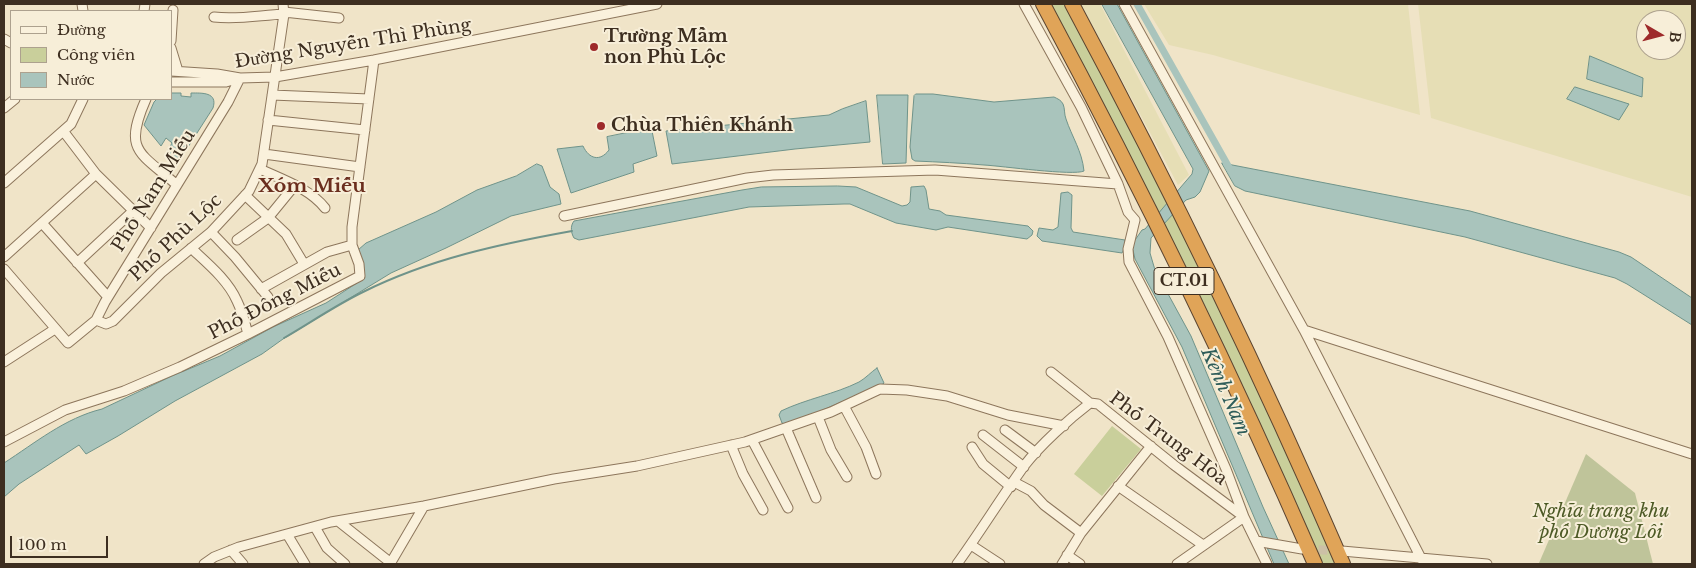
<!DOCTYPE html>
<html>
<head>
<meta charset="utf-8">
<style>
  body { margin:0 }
  #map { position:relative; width:1696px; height:568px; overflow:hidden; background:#f0e4c8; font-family:"Libre Baskerville",serif }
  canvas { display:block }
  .frame { position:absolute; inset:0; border:5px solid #3d2e20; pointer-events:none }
  .legend { position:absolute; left:10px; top:10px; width:162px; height:90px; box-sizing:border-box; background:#f7eed8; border:1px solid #ada18e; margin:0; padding:6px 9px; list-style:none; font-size:15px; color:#3d2e20 }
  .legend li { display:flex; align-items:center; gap:10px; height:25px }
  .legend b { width:25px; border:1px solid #ada18e }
  .north { position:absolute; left:1636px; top:10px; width:50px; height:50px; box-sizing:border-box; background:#f7eed8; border:1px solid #ada18e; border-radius:50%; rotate:98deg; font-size:14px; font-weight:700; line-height:20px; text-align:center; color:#3d2e20 }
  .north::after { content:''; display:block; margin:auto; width:18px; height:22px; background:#9e2a2b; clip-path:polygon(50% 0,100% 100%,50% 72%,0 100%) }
  .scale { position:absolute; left:10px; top:536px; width:98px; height:22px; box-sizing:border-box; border:2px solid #3d2e20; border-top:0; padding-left:6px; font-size:15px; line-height:18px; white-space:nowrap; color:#3d2e20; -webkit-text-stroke:4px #f7eed8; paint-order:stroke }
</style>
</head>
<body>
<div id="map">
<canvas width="1696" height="568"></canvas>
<div class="frame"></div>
<ul class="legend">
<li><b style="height:6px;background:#faf1dc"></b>Đường</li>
<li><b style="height:14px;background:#c9cf9b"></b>Công viên</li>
<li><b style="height:14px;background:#a9c4bc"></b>Nước</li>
</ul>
<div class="north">B</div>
<div class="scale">100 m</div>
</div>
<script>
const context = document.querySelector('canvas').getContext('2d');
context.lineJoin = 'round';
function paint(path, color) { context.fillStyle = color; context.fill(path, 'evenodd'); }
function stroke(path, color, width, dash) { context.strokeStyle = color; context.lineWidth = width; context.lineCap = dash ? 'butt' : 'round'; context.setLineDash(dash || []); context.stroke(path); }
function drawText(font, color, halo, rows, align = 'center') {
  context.font = font + ' "Libre Baskerville",serif'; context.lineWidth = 4; context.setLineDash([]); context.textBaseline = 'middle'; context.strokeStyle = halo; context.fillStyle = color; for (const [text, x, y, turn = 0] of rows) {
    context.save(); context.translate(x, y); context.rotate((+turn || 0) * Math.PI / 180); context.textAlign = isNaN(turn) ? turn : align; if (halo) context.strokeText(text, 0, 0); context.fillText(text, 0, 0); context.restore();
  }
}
const farmland = new Path2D(`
  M1081,4H1100L1189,175L1178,185Z
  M1144,4H1408L1420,115L1213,55L1169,45Z
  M1418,4H1692V197L1431,118ZM1646,20H1676V50H1646Z`);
const green = new Path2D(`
  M1051,4H1064C1104,78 1142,153 1180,229C1235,339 1288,450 1335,564H1323C1241,374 1149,187 1051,4Z
  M1112,426L1141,449L1102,496L1074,474Z`);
const cemetery = new Path2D(`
  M1586,454L1635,493L1653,564L1539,563Z`);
const water = new Path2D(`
  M1102,4H1117L1209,171L1200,192L1195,197L1186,200L1151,238L1150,253L1155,270L1191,336L1263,507L1289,564H1274L1182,347L1135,259L1133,250L1124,249L1122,253L1042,241L1037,236L1039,228L1053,230L1058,227L1061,193L1068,192L1072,195L1071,228L1073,232L1125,240V244L1135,240L1142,230L1145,229L1192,174L1193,169L1188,160Z
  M1590,56L1643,78L1642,97L1587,79Z
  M1575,87L1629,104L1619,120L1567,99Z
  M171,93H181V96L191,97V93C202,93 218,92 213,108L181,158C174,163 171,157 167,152L172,143L166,138L161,146L144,125L154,102L157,99H171Z
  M916,94H933L994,102L1054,97C1058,99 1061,100 1063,104C1065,108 1064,114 1066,119C1072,137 1082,151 1084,171C1073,176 1002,166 984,165C961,163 938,162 915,161L912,159L910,147L914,96Z
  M877,95H908L906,163L883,164Z
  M866,101L870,142L795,149L672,164L666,131L829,115L842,109Z
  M645,129L652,131L657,156L633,164L634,172L571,193L557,149L583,146C589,159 600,162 609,150L607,137Z
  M1222,163L1470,211L1619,252L1631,257L1692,298V325L1627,284L1615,278L1465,237L1245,191L1235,186Z
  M537,164L542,166L550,187L559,194L561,204L511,216L446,248L391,273L283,339L262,354L175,401L118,436L86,454L79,445L19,484L4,497V463C35,443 65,418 102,409L172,376L220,356L273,327L326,303L357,283L360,278L358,250L366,243L436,212L477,190L516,176Z
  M838,186L856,187L902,206L907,205L910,202L911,187L924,186L926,190L929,209L940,211L946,215L1028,226L1033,231L1032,235L1027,239L948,227L936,230L896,223L850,204H844L749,207L579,240L574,238C571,233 570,226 574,221L742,190L761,187Z
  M877,368L884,383L883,384L788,425L782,423L779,415L781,411C806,399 835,394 859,382C866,378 871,372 877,368Z`);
const stream = new Path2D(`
  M284,338C310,323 336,305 363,292C429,259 500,244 572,231`);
const canal = new Path2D(`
  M1137,4L1231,171`);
const minorTunnel = new Path2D(`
  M1305,549L1342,551`);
const minor = new Path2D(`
  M82,4L83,11
  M1024,4L1081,107L1118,184L1128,212L1135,220L1128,249L1129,262L1168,337L1226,469L1244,517
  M1124,4L1304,330L1424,564
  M144,11L145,4
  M284,12L339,18
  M214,17C238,20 261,15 284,14
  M4,39L11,43
  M171,41L173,10
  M171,48L178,71
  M171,82H226L240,78L275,77L374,60L657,4
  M272,95L369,99
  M146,99C123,151 139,152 177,185
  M4,108L15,99
  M268,120L365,130
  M64,132L96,174L151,228
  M264,154L360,167
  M260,169C283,180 309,188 325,208
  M4,183L71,124L83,99
  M245,195L286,234L304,264
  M564,216L747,178L773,175L935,170L1118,184
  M42,223L108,297
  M211,232L235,257L268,297
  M237,240L268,218L295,185
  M191,248C207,263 228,280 237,301C242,311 245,323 248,334
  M4,257L96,174
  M77,263L133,211
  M4,269L68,343L96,320L106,324L113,321L161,273L211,232L249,191L262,164L284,14L283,4
  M261,289L327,252L352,245
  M96,320L105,302L228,102L240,78L217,74L171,71
  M1304,330L1692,454
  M4,362L55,329
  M1051,372L1090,403
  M844,406L866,447L876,474
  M818,417L831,450L847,477
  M786,428L816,498
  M1005,430L1036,453
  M983,435L1024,467
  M752,440L788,508
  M4,442L65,410L124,391L180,367L248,334L360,276L359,264L352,245V227L374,60
  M731,445L743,474L763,510
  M972,447L983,464L1011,487
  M1014,482L1031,491L1044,505L1081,533
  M1118,486L1203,545
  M338,521L391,563
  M315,527L327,548L345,564
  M287,534L305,564
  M1256,541L1302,549
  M971,545L1000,564
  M231,550L243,564
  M1342,551L1487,564
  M1067,555L1080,564
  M204,564L214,557L239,547L331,522L424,506L554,479L637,466L745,442L831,412L880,389L907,390L947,396L1008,415L1064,426
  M390,564L424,506
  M957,564C980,532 1001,498 1024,466C1040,445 1069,419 1090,403L1098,404L1174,465L1244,517L1267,564
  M1062,564L1081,533L1151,446
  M1177,564L1244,517`);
const highway = new Path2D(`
  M1043,4C1141,187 1232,373 1315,564
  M1072,4C1170,187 1261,374 1343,564`);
const markers = [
  [594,47,5,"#9e2a2b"],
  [601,126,5,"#9e2a2b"]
];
const shields = [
  [1184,281,60]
];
const shieldNames = [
  ["CT.01",1184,281]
];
const poiNames = [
  ["Trường Mầm",604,37],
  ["non Phù Lộc",604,58],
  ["Chùa Thiên Khánh",611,126]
];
const streetNames = [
  ["Đường Nguyễn Thì Phùng",353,44,-9],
  ["Phố Nam Miếu",154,191,-58],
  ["Phố Phù Lộc",176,238,-43],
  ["Phố Đông Miếu",275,302,-27],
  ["Phố Trung Hòa",1168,439,37]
];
const parkNames = [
  ["Nghĩa trang khu",1601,512],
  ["phố Dương Lôi",1601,533]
];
const neighbourhoodNames = [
  ["Xóm Miếu",312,187]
];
const waterNames = [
  ["Kênh Nam",1225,392,66]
];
paint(farmland, '#e6deb5');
paint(green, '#c9cf9b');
paint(cemetery, '#bfc49a');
paint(water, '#a9c4bc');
stroke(water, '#6f938a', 1);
stroke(stream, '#6f938a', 2);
stroke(canal, '#a9c4bc', 7);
stroke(minorTunnel, '#ccc0a6', 9, [9, 4.5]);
stroke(minor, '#8d765c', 11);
stroke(highway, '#5b4430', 16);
stroke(minor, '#faf1dc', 9);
stroke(highway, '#e0a458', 14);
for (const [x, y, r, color] of markers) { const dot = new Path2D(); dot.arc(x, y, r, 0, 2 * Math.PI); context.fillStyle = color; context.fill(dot); stroke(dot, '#f7eed8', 2); }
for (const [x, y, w] of shields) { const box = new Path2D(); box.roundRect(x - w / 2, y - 13.5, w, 27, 4); context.fillStyle = '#f7eed8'; context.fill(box); stroke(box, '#3d2e20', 1); }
drawText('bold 16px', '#3d2e20', null, shieldNames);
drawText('bold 18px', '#3d2e20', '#f7eed8', poiNames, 'left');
drawText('18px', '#3d2e20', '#f7eed8', streetNames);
drawText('italic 18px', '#4d5a26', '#f7eed8', parkNames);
drawText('bold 19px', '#6b2e1e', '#f7eed8', neighbourhoodNames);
drawText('italic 19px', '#2f5d5a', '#f7eed8', waterNames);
</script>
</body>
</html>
